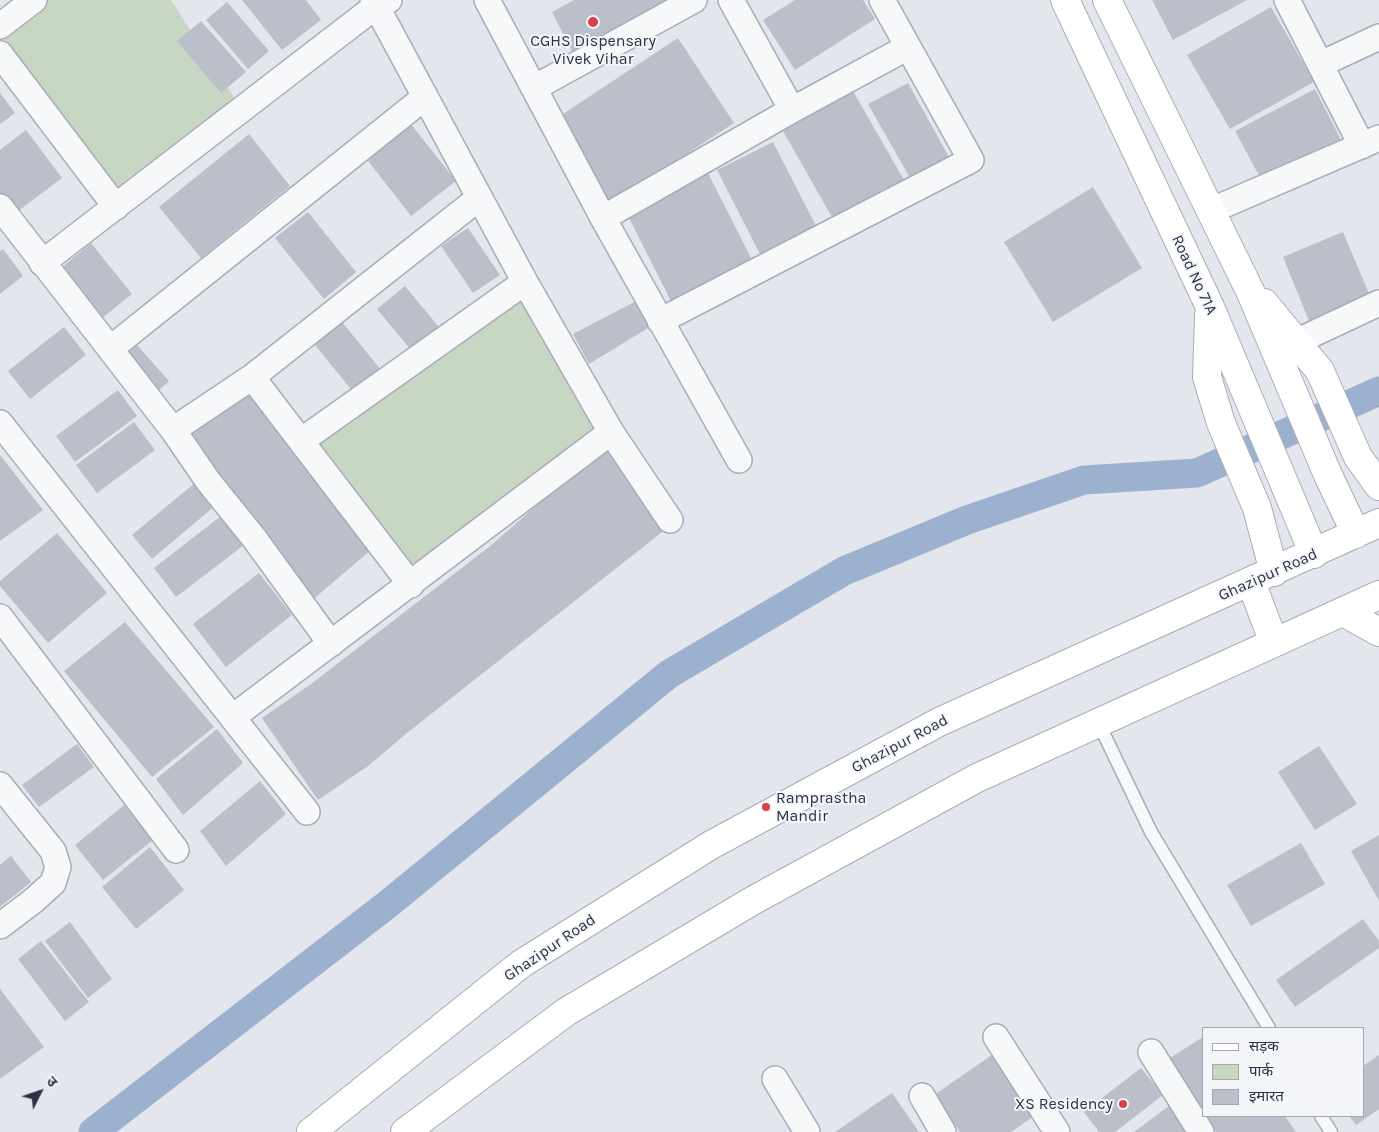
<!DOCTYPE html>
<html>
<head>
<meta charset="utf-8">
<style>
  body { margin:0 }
  #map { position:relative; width:1379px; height:1132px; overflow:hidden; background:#e3e6ec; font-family:Karla,"Noto Sans Devanagari",sans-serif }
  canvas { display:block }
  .legend { position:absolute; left:1202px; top:1027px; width:162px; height:90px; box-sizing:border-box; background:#f3f5f9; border:1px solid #a3a7b1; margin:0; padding:6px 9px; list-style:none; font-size:15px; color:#2a3246 }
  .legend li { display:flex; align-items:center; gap:10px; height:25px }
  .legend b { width:25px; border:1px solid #a3a7b1 }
  .north { position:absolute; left:15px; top:1067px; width:50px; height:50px; -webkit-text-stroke:4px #f3f5f9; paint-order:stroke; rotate:49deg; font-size:14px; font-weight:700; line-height:20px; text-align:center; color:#2a3246 }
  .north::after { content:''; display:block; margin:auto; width:18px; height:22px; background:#2a3246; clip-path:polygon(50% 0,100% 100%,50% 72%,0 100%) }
</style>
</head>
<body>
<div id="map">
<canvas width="1379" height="1132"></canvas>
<ul class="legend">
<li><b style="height:6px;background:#fff"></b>सड़क</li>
<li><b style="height:14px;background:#c7d7c4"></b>पार्क</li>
<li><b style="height:14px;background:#babfca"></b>इमारत</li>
</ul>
<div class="north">उ</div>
</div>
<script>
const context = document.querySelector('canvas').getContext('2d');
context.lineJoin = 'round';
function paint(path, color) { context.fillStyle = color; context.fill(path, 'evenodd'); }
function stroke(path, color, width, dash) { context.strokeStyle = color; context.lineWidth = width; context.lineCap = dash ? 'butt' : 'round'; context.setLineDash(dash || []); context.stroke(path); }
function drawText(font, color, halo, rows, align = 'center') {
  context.font = font + ' Karla,sans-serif'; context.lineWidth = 4; context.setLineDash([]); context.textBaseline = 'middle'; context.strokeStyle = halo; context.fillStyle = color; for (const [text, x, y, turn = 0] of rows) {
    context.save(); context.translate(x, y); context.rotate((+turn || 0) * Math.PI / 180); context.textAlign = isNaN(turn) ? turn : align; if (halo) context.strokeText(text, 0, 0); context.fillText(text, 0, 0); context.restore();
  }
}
const green = new Path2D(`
  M34,0H171L242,110L116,207L0,54V26Z
  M525,282L611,432L411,585L301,441Z`);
const canal = new Path2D(`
  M93,1132L388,904L669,674L844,571L967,520L1084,480L1197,473L1379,391`);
const building = new Path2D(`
  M242,0H306L321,20L282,50Z
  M574,0H671L575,57L552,12Z
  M795,0H863L875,19L795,70L763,20Z
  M1152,0H1247L1173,40Z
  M227,2L269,51L248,69L206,20Z
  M1271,7L1314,82L1230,129L1187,55Z
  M201,21L246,72L221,93L177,41Z
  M678,38L734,123L610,204L554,120Z
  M908,83L949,157L910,178L868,104Z
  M1315,89L1341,140L1262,181L1235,131Z
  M853,91L904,180L833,219L783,131Z
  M0,93L15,113L0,124Z
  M406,118L456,181L411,216L362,153Z
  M26,130L62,178L10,217L0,203V150Z
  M249,134L290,186L201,258L159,207Z
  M773,142L816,226L760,254L717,170Z
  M707,171L755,266L674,307L626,212Z
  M1093,187L1142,268L1053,322L1004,242Z
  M308,212L356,272L324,299L275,238Z
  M468,228L500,275L473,293L441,246Z
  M1343,232L1373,303L1312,328L1283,257Z
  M91,243L132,294L96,323L55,273Z
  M3,249L23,276L0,294V251Z
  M405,286L443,332L415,355L377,309Z
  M640,299L653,325L589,364L573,334Z
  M342,322L386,376L358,398L315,345Z
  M64,327L86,355L30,399L8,371Z
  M137,345L169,381L153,396L120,360Z
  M252,377L379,543L303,608L173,430Z
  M118,390L137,416L75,462L56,436Z
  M134,422L155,450L97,493L76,465Z
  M606,445L666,529L407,733L368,766L318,800L262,718L311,684L489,547Z
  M0,455L43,510L0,541Z
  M196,482L216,505L152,559L132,535Z
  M221,516L244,545L176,597L154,568Z
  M57,533L107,593L48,643L0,586V581Z
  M259,573L292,615L226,667L193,624Z
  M125,622L214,727L152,777L64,671Z
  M217,729L243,763L183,815L156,779Z
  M77,744L94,767L39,807L22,785Z
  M1319,746L1357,804L1315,830L1278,772Z
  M260,781L286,814L226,866L200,831Z
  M124,805L153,840L103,880L75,845Z
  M1379,835V901L1351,851Z
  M1301,843L1325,884L1251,926L1227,885Z
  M150,847L184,890L136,929L102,887Z
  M11,856L31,882L0,907V865Z
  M1363,919L1379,941V948L1295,1007L1276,980Z
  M70,922L112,979L88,998L45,941Z
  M41,941L89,1002L65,1021L18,959Z
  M0,989L44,1047L0,1079Z
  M1203,1037V1110L1170,1058Z
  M992,1055L1034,1116L1011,1132H960L934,1095Z
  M1379,1055V1109L1356,1125L1349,1116H1363V1066Z
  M1141,1068L1163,1095L1115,1132H1099L1084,1112Z
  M892,1093L919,1132H835Z
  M1170,1105L1190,1132H1134Z
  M1206,1116H1285L1296,1132H1216Z`);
const lane = new Path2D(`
  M1098,722L1151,832L1269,1028
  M1321,1116L1331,1132`);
const street = new Path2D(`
  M373,0L525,282L611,432L670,520
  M487,0L603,218L739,460
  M731,0L792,110
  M1287,0L1362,146
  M0,26L34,0
  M0,54L116,207
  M1321,64L1379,37
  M534,88L694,0
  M0,207L173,430L208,481L254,538L331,644
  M1210,211L1379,138
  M603,218L792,110L908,47
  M42,263L376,6L389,0
  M660,321L971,160L882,0
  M1296,342L1379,303
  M110,349L425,97
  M252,377L411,585
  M0,423L307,812
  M173,430L252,377L479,198
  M301,441L525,282
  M0,617L176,850
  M233,717L611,432
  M0,785L53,851L58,867L53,883L33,901L0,926
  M996,1037L1057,1132
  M1151,1052L1201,1132
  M775,1079L807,1132
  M922,1096L943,1132`);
const secondary = new Path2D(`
  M1065,0L1210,307L1314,554
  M1107,0L1251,293L1328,475L1356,534
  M1264,303L1320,371L1358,457L1379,486
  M1209,315L1207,377L1221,423L1257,508L1274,572
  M1251,582L1274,643
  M1343,612L1379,632
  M311,1132L521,964L711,845L939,722L1379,523
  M405,1132L566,1012L752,901L977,778L1379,595`);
const markers = [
  [593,22,6,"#d7424e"],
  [766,807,5,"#d7424e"],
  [1123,1104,5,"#d7424e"]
];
const poiNames = [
  ["CGHS Dispensary",593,41],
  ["Vivek Vihar",593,59],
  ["Ramprastha",776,798,"left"],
  ["Mandir",776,816,"left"],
  ["XS Residency",1113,1104,"right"]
];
const streetNames = [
  ["Road No 71A",1194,275,65],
  ["Ghazipur Road",1268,575,-24],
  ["Ghazipur Road",900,744,-28],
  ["Ghazipur Road",550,948,-34]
];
paint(green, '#c7d7c4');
stroke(canal, '#9cb1ce', 29);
paint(building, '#babfca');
stroke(lane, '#a8acb7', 15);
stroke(street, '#a8acb7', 28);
stroke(secondary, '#a8acb7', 30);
stroke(lane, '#f7f8fa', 12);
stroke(street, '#f7f8fa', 25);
stroke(secondary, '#fff', 28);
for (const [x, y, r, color] of markers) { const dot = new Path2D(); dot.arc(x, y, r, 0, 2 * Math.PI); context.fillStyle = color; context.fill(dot); stroke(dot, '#f3f5f9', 2); }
drawText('16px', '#2a3246', '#f3f5f9', poiNames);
drawText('16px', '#2a3246', '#f3f5f9', streetNames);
</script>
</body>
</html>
